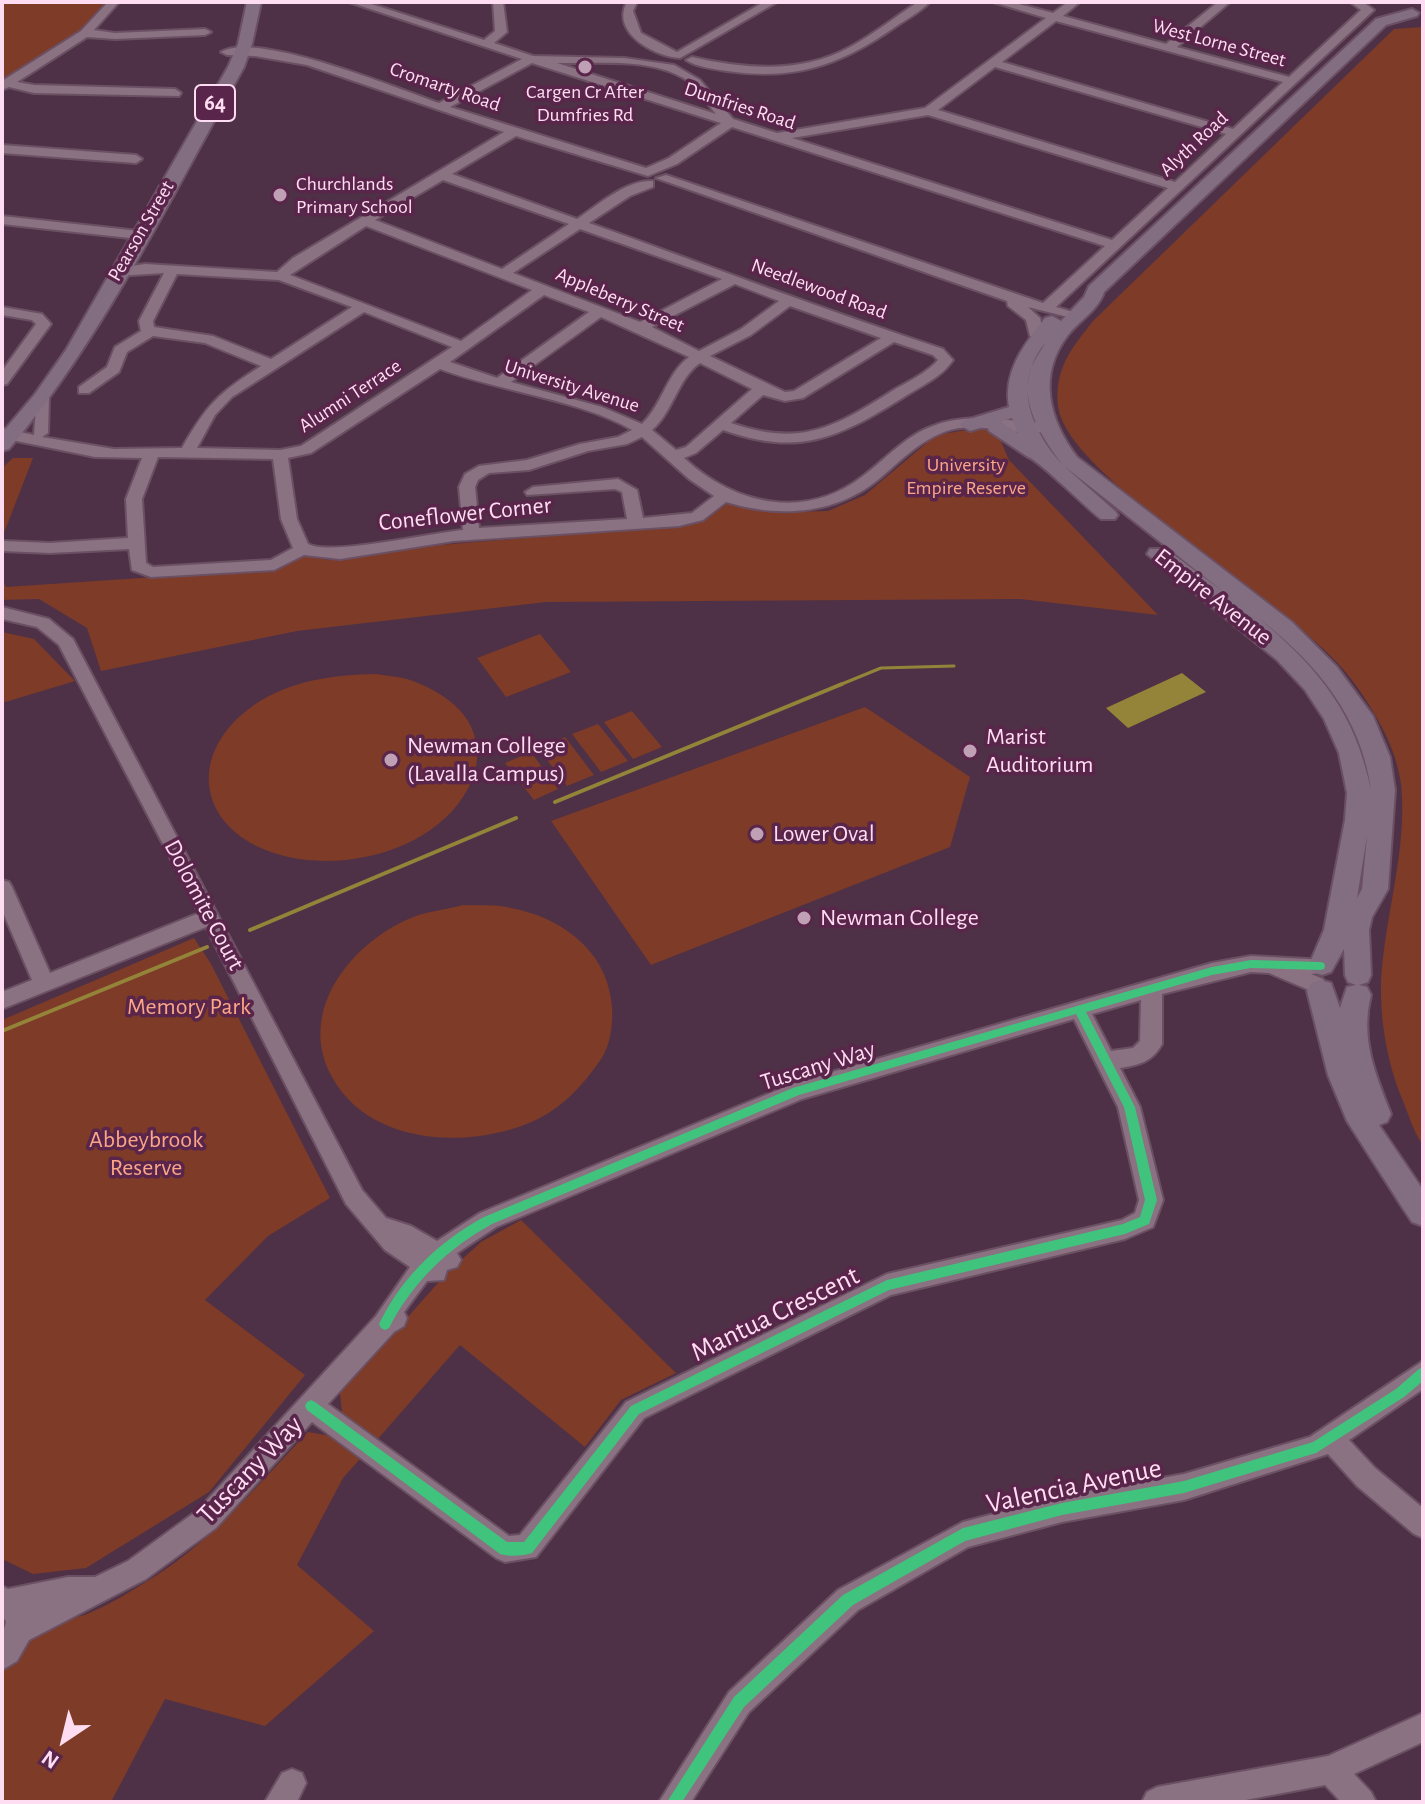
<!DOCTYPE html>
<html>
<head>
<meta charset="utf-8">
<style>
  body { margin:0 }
  #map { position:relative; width:1425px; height:1804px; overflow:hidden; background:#4e3146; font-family:"Alegreya Sans",sans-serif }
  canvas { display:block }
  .frame { position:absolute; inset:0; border:4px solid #fedcf1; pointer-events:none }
  .north { position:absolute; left:24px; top:1700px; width:80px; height:80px; -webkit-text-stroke:6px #5a254b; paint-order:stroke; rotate:215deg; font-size:22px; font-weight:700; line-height:32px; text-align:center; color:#fedcf1 }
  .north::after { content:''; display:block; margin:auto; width:28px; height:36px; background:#fedcf1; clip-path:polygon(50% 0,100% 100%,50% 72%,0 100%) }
</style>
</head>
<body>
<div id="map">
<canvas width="1425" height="1804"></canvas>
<div class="frame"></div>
<div class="north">N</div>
</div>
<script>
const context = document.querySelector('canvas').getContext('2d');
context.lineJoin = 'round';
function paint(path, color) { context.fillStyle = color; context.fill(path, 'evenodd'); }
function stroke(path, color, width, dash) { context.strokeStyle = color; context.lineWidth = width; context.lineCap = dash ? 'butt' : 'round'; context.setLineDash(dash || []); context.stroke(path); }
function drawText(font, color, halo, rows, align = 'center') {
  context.font = font + ' "Alegreya Sans",sans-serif'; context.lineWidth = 7; context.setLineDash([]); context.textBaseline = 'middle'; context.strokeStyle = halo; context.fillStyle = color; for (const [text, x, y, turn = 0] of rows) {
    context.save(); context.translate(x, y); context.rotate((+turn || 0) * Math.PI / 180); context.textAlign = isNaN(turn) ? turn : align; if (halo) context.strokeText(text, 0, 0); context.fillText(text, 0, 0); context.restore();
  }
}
const green = new Path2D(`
  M2,2H109L80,34L2,83Z
  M1423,27V1145C1414,1133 1409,1116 1403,1101C1388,1066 1380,1022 1381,983C1384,917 1408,850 1401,784C1396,746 1374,710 1352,680C1300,606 1066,479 1058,406C1054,369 1072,347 1094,320L1394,29Z
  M973,429L996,430L1009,460L1158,615L1020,599L546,602L297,631L101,671L87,628L39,599L2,600V580L6,587L276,569L302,556L330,560L379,550L683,525L706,520L728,503L787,512L828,511L865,495L936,435Z
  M13,458H33L2,538V468Z
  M2,632L34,639L75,681L2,703Z
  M540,634L571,672L506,697L477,658Z
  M376,674C389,676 405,677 418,683C442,693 466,709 474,734C481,758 476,777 463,797C425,855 334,874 271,852C195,825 188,751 254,705C291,680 333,675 376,674Z
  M865,707L970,777L950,847L651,965L551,821Z
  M632,711L662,747L633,759L604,722Z
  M598,724L628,761L601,772L572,734Z
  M565,737L594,775L567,786L538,748Z
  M531,752L558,789L534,800L505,763Z
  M463,905C478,906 496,904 511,908C559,917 604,948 611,999C614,1018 612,1045 599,1062C583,1085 564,1106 538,1119C474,1150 370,1147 332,1077C295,1010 354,939 416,916C430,911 448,909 463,905Z
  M194,938L211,964L330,1198L268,1236L205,1300L305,1375L209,1492L86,1568L33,1574L2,1559V1020Z
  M521,1220L676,1373L621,1400L585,1447L460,1345L377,1440L342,1413L340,1393L446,1274L481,1242Z
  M308,1432L332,1436L360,1459L343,1478L297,1565L374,1631L265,1726L165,1699L111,1802H2V1668C20,1657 26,1640 41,1629C55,1619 71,1620 87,1614C111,1604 135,1589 157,1575C216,1537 259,1483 308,1432Z`);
const water = new Path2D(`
  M1182,673L1206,692L1128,728L1106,708Z`);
const streamFar1 = new Path2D(`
  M837,686L881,668L954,666`);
const stream = new Path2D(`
  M555,802L842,684
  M250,930L516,818
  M2,1031L207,947`);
const minor = new Path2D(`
  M108,2H119L94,30L115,33L205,29L211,32L205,35L115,39L87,37L17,82L34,85L175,89L181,93L179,96L34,93L9,87L2,90V81L81,31Z
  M349,2H365L484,40L495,31L493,2H503L507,32L494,43L533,56L624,58L674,65L700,80L733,119L777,133L925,108L1046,18L993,2H1011L1053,13L1068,2H1080L1063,16L1166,44L1218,2H1230L1177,47L1289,77L1361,10L1350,2H1363L1374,10L1056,307L1080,314V320L1028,307L1040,318L1044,336L1037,340L1030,336L1026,320L1008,306L1007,301L656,178L666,175L1043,303L1105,246L732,127L677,164L648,176L516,136L452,174L577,219C598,205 627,179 653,181V187L630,196L589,223C707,265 824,310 943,349L953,360C942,377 921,386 904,397C838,438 800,457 723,430L696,453L684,458C735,505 805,521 863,476C886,459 905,436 933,426C967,412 1008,421 1043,423L1051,428L1048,431C1015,438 977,419 944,432C918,442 899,462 879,479C835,515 779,518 726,502L703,520L679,526L454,541L340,559L304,555L274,570L151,577L132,570L129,549L50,553L2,551L4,541L50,543L128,538L126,499L142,458L95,457L2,438V428L34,435L37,395L42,394L49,398L48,433L42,437L114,449L182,448C207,404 219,393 261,366L205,343L153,336L127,352L119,372L89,393H79V387L107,367L115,347L141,331L139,321L164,273L117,276L110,272L112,269L145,264L277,272L293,258L504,132L307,65L255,56L227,55L221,52C255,30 399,89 439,103L522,59ZM1056,21L1283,82L1233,129L1002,62ZM532,63L721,123L669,158L646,168L450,107ZM557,63C598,64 658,56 692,84C701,92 708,105 716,114ZM995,67L1226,134L1175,182L938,110ZM928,115L1168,188L1112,240L792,138ZM443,180L569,224L502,269L375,220ZM366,226L532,290L461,341L290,275ZM580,229L722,279L640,322L513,273ZM177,274L279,280L352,307L271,359L213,336L154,327L153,321ZM735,284L779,301L741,329L699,351L652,327ZM544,295L589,312L497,378L450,362ZM790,306L881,338L794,391L785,392L710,356L751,335ZM364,312L452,347L301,446L280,450L197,448L215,415L232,397ZM601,317L689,357C667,373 662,405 642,424L602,407L511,382ZM894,342L933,355L938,360C927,373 907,382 892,391C834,428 800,447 731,423L763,395L785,401L803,398ZM700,363L752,389L686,447L676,450L652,430C673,412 678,378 700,363ZM440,369C498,391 581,400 632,430L618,437L580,444L527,460L479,466L465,474L459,487L463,530C431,533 330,556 308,544L297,519L288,458L311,453ZM642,437L689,479L714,496L692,513L643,518L637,490L618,479L533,487L525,492L527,495L615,489L622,492L627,519L479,528L475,487L478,480L489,473L529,470L588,451L627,444ZM158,457L273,459L281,519L293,548L271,560L153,567L146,563L142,499Z
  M627,2H637L633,11L641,33L677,52L764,2H777L680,58C655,57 610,32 627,2Z
  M918,2H930C920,12 907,19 895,27C841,65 794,81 727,71C714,69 697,67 686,60L692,57C744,69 801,74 850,47C874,34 895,17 918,2Z
  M2,145L136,155L142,159L136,163L2,153Z
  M2,216L139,231L146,235L139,239L2,224Z
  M2,307L42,314L51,324L7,384L2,385V371L36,324L32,320L2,315Z
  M2,607L49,619L73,639L362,1190L386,1218L411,1226L437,1241L480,1213L797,1082L1212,963L1251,956L1327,960L1330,966L1327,972L1311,974L1323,979L1326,985L1323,991L1316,993L1269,973L1251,972L1162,994V1044C1152,1062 1139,1065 1120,1068L1140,1107L1163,1200L1153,1227L1125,1239L891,1295L644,1418L536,1557L505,1562L496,1558L312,1422L216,1528L146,1579L29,1640L17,1661L2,1670V1636L6,1622L2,1615V1586L8,1589L68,1577H95L128,1561L198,1510L376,1316L410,1267L385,1250L346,1204L206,927L2,1009V992L32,980L2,910V880L9,882L12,887L50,973L199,913L59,645L37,627L2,619ZM1141,1000L1140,1041L1133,1048L1111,1051L1092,1014ZM1074,1019L1118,1107L1139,1200L1135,1213L1122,1220L887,1274L626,1402L520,1535L509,1536L328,1404L394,1332L404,1326L407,1318L404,1312L427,1281L444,1280L447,1270L457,1267L461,1260L457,1253L496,1227L802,1099Z
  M1423,1361V1389L1349,1440L1375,1468L1423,1508V1538L1414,1534L1357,1486L1328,1454L1184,1500L1062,1522L968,1547L858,1610L749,1712L691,1802H659L729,1692L838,1590L963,1522L1062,1496L1184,1474L1310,1437Z
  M1423,1713V1742L1354,1774L1371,1792L1376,1802H1341L1325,1785L1235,1802H1142L1147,1792L1157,1787L1328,1756Z
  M292,1769L302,1773L306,1783L297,1802H265L282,1773Z`);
const major = new Path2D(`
  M247,2H261L252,44L244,67C171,197 105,335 9,449L2,451V433L35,394L66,350L228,67L238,44Z
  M1412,9L1419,13L1417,16L1386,25L1104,292C1099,309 1079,321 1068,335C1037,375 1049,420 1077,457L1292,622L1337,667L1373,716L1390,757L1395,790L1388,889L1372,917L1369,930L1371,975L1368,982L1359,985L1367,987L1371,995C1360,1038 1375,1074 1391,1114L1387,1122L1379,1125L1423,1190V1226L1412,1222L1402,1207L1347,1121L1328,1075L1307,991L1311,983L1321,980L1331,983L1340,1008L1347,987L1356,985L1348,982L1345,975L1344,949L1331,972L1322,975L1313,972L1309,965L1324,930L1345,820L1347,793L1339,753L1324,719L1305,690L1277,660L1147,554L1150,549H1166L1225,593L1064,466L1115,511L1118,515L1115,519H1101C1086,508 1039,460 1028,457L989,431L987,426L970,431L960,425L963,421L1009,407C1003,371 1024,345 1045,318L1052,316L1061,321L1084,297L1089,286L1376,19ZM1045,343C1040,352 1033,362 1030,371C1020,405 1043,439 1062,464C1031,430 1012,384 1045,343ZM1012,418L1018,433L1000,422ZM1261,620C1318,665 1361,717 1371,790C1355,713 1320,670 1261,620ZM1367,836L1362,889L1357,898Z`);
const cycleway = new Path2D(`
  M1251,960L1320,962L1324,963L1325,966L1324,969L1320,970L1251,968L1212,975L1086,1012L1135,1107L1157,1200L1149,1224L1125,1234L889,1290L639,1414L532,1553C523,1556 509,1557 500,1554L307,1410L305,1406L307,1402L311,1400L315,1402L507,1542H524L631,1406L887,1280L1123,1224L1140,1217L1145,1200L1124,1107L1076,1014L799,1095L492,1224C448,1248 412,1283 389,1328L385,1330L381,1328L379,1324L381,1320C404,1275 440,1241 484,1217L793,1088L1212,967Z
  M1423,1367V1381L1404,1397L1316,1453L1184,1493L1062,1515L965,1541L853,1605L744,1707L682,1802H667L734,1697L843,1595L963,1528L1062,1503L1184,1481L1313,1442L1396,1389L1419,1369Z`);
const markers = [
  [585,67,8,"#c0a0b5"],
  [280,195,8,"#c0a0b5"],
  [970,751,8,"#c0a0b5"],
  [391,760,8,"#c0a0b5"],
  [757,834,8,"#c0a0b5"],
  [804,918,8,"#c0a0b5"]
];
const farStreetnames = [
  ["West Lorne Street",1219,43,15],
  ["Cromarty Road",445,87,19],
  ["Dumfries Road",740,106,18],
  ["Alyth Road",1194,144,-43],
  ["Pearson Street",141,231,-60],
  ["Needlewood Road",819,289,20],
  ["Appleberry Street",620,300,23],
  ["University Avenue",572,386,17],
  ["Alumni Terrace",350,396,-33]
];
const farPoinames = [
  ["Cargen Cr After",585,92],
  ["Dumfries Rd",585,115],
  ["Churchlands",296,184,"left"],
  ["Primary School",296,207,"left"]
];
const farParknames = [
  ["University",966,465],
  ["Empire Reserve",966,488]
];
const shields = [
  [215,103,40]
];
const shieldNames = [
  ["64",215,103]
];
const streetNames = [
  ["Coneflower Corner",465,514,-6],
  ["Empire Avenue",1213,597,38],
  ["Dolomite Court",204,905,62],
  ["Tuscany Way",818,1066,-17]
];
const poiNames = [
  ["Marist",986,737],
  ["Auditorium",986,765],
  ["Newman College",407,746],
  ["(Lavalla Campus)",407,774],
  ["Lower Oval",773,834],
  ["Newman College",820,918]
];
const parkNames = [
  ["Memory Park",189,1007],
  ["Abbeybrook",146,1140],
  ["Reserve",146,1168]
];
const nearStreetnames = [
  ["Mantua Crescent",775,1314,-26],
  ["Tuscany Way",250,1470,-46],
  ["Valencia Avenue",1074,1486,-12]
];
paint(green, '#7d3b28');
paint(water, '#938439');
stroke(streamFar1, '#938439', 3);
stroke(stream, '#938439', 4);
stroke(minor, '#6b5063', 4);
stroke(major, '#6b5063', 4);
paint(minor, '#8a7282');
paint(major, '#836d81');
paint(cycleway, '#40c37c');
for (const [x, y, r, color] of markers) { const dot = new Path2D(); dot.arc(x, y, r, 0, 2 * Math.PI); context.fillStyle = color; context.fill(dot); stroke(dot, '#5a254b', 3); }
drawText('20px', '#fedcf1', '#5a254b', farStreetnames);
drawText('20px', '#fedcf1', '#5a254b', farPoinames);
drawText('20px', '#fba688', '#5a254b', farParknames);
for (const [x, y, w] of shields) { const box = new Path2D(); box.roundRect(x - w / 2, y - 18, w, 36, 6); context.fillStyle = '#5a254b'; context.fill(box); stroke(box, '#fedcf1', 2); }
drawText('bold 22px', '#fedcf1', null, shieldNames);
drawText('24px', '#fedcf1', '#5a254b', streetNames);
drawText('24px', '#fedcf1', '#5a254b', poiNames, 'left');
drawText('24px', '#fba688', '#5a254b', parkNames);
drawText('28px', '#fedcf1', '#5a254b', nearStreetnames);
</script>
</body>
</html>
